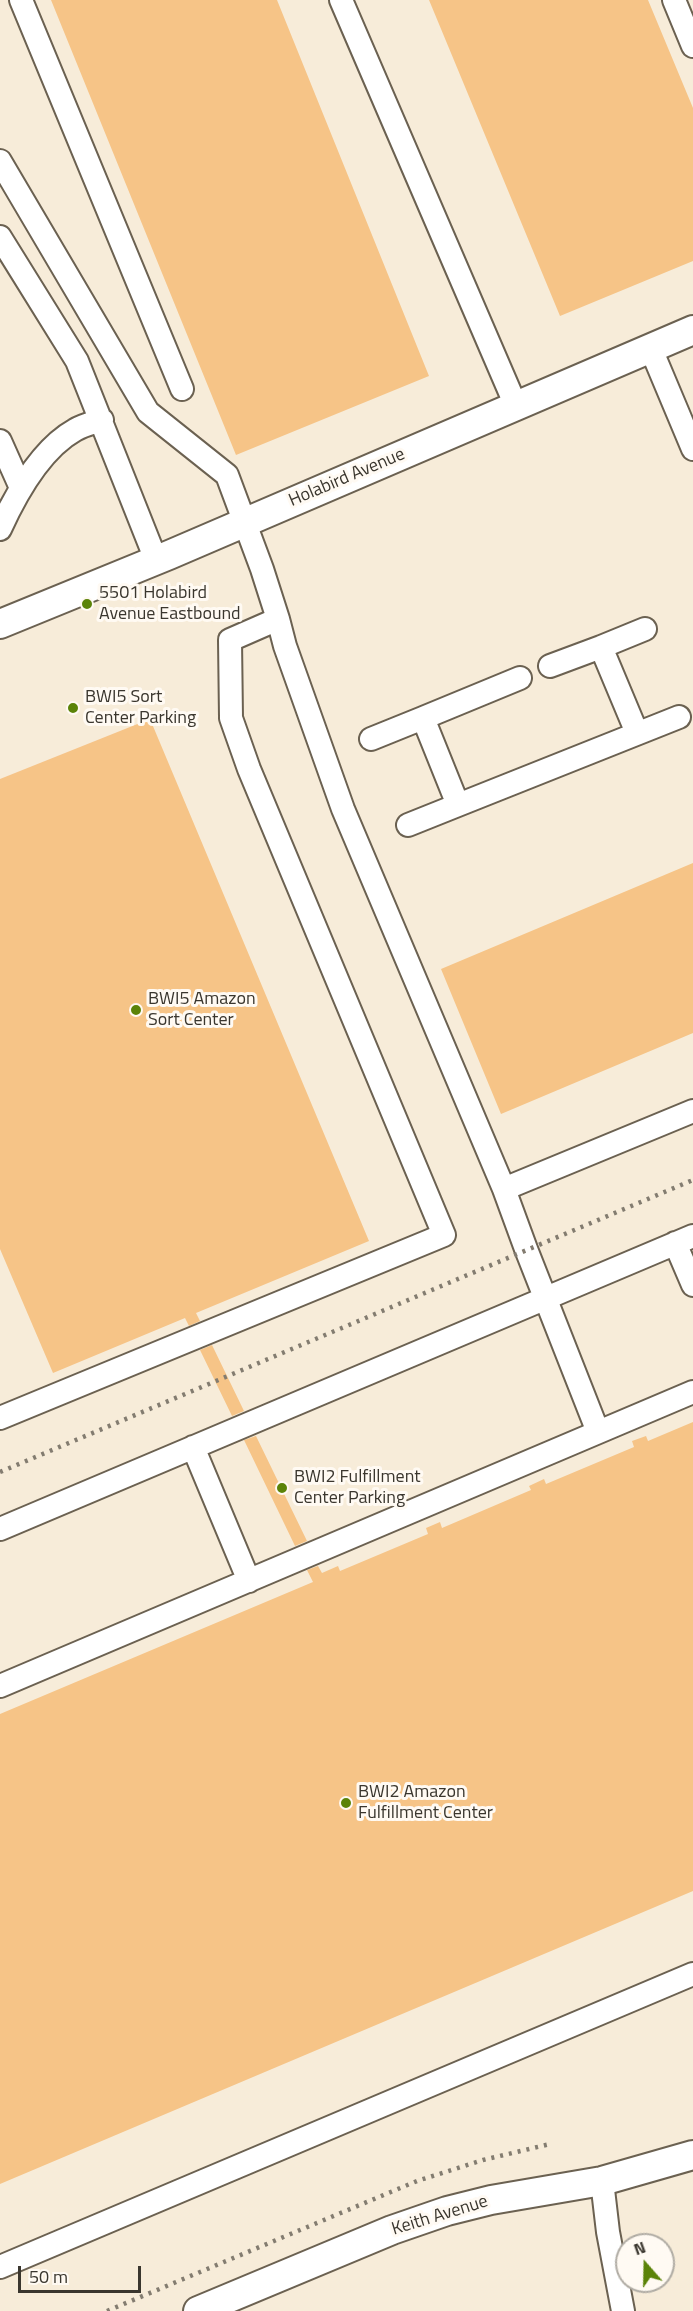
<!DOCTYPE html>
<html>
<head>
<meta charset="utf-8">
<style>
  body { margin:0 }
  #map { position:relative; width:693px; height:2311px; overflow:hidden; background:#f7ecd9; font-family:"Titillium Web",sans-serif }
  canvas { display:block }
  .north { position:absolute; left:615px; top:2233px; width:60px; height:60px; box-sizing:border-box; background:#fffaf3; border:2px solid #b0aca4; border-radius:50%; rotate:340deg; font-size:16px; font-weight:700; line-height:24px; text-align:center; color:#3a362e }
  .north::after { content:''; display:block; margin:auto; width:21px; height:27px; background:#5b8308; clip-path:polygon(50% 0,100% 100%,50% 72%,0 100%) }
  .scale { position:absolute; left:18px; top:2266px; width:123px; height:27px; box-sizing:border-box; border:3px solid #3a362e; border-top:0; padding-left:8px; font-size:18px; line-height:21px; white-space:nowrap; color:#3a362e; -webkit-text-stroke:4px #fffaf3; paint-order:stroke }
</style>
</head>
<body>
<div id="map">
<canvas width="693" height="2311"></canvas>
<div class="north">N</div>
<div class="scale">50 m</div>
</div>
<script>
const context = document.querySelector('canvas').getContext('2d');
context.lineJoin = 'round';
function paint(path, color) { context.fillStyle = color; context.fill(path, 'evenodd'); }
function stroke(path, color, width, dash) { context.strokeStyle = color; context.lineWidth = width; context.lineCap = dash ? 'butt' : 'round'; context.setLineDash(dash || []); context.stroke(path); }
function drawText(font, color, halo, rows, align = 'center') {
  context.font = font + ' "Titillium Web",sans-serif'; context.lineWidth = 6; context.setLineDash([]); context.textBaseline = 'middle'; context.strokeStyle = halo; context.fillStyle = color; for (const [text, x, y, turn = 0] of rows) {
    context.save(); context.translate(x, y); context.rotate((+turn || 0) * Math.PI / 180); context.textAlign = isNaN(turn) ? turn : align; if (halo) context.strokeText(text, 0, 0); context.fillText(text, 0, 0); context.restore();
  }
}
const building = new Path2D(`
  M51,0H277L429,376L236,455Z
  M429,0H648L693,108V261L560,316Z
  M150,719L369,1241L196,1313L200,1321L189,1326L185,1318L53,1373L0,1249V779Z
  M693,863V1033L501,1114L441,969Z
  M212,1345L244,1411L232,1416L200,1350Z
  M693,1422V1891L0,2184V1714L313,1582L307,1570L318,1566L322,1573L338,1566L340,1571L428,1534L426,1528L440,1522L442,1528L531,1490L529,1486L544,1479L546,1484L634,1447L632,1441L646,1436L648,1441Z
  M256,1436L307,1541L295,1546L244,1440Z`);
const minor = new Path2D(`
  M21,0L182,389
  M341,0L516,406
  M674,0L693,46
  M0,161L148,412L227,475L262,569L278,619L285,646L343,809L504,1189L526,1249L598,1432
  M0,237L77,361L156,560
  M651,349L693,449
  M0,441L21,488
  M0,529C16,494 41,449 75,430C83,425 93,423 102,420
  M601,647L645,629
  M550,666L601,647L637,733
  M520,678L423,718L458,805L679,717
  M371,739L423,718
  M408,825L458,805
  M504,1189L693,1111
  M675,1243L693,1285
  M0,1418L444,1235L249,769L231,718L230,640L278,619
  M193,1447L249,1581
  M0,1529L693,1236
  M0,1686L693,1392
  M602,2181L608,2232L623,2311
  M0,2267L693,1974`);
const major = new Path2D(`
  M0,624L169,555L693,330
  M198,2311L392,2230L447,2211L491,2200L602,2181L693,2155`);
const rail = new Path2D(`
  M0,1472L693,1180
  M107,2311L417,2181L483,2160L550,2144`);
const markers = [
  [87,604,6,"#5b8308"],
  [73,708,6,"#5b8308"],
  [136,1010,6,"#5b8308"],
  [282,1488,6,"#5b8308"],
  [346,1803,6,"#5b8308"]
];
const streetNames = [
  ["Holabird Avenue",347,478,-23],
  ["Keith Avenue",440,2216,-17]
];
const poiNames = [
  ["5501 Holabird",99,594],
  ["Avenue Eastbound",99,615],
  ["BWI5 Sort",85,698],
  ["Center Parking",85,719],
  ["BWI5 Amazon",148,1000],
  ["Sort Center",148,1021],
  ["BWI2 Fulfillment",294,1478],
  ["Center Parking",294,1499],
  ["BWI2 Amazon",358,1793],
  ["Fulfillment Center",358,1814]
];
paint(building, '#f6c487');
stroke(minor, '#6b6151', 26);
stroke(major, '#6b6151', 32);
stroke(minor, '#fff', 22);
stroke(major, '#fff', 28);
stroke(rail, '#837c70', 4.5, [3, 6]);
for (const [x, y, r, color] of markers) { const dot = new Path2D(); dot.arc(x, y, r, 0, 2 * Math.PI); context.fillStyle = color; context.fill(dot); stroke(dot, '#fffaf3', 2); }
drawText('18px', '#3a362e', '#fffaf3', streetNames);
drawText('18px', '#3a362e', '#fffaf3', poiNames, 'left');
</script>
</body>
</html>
